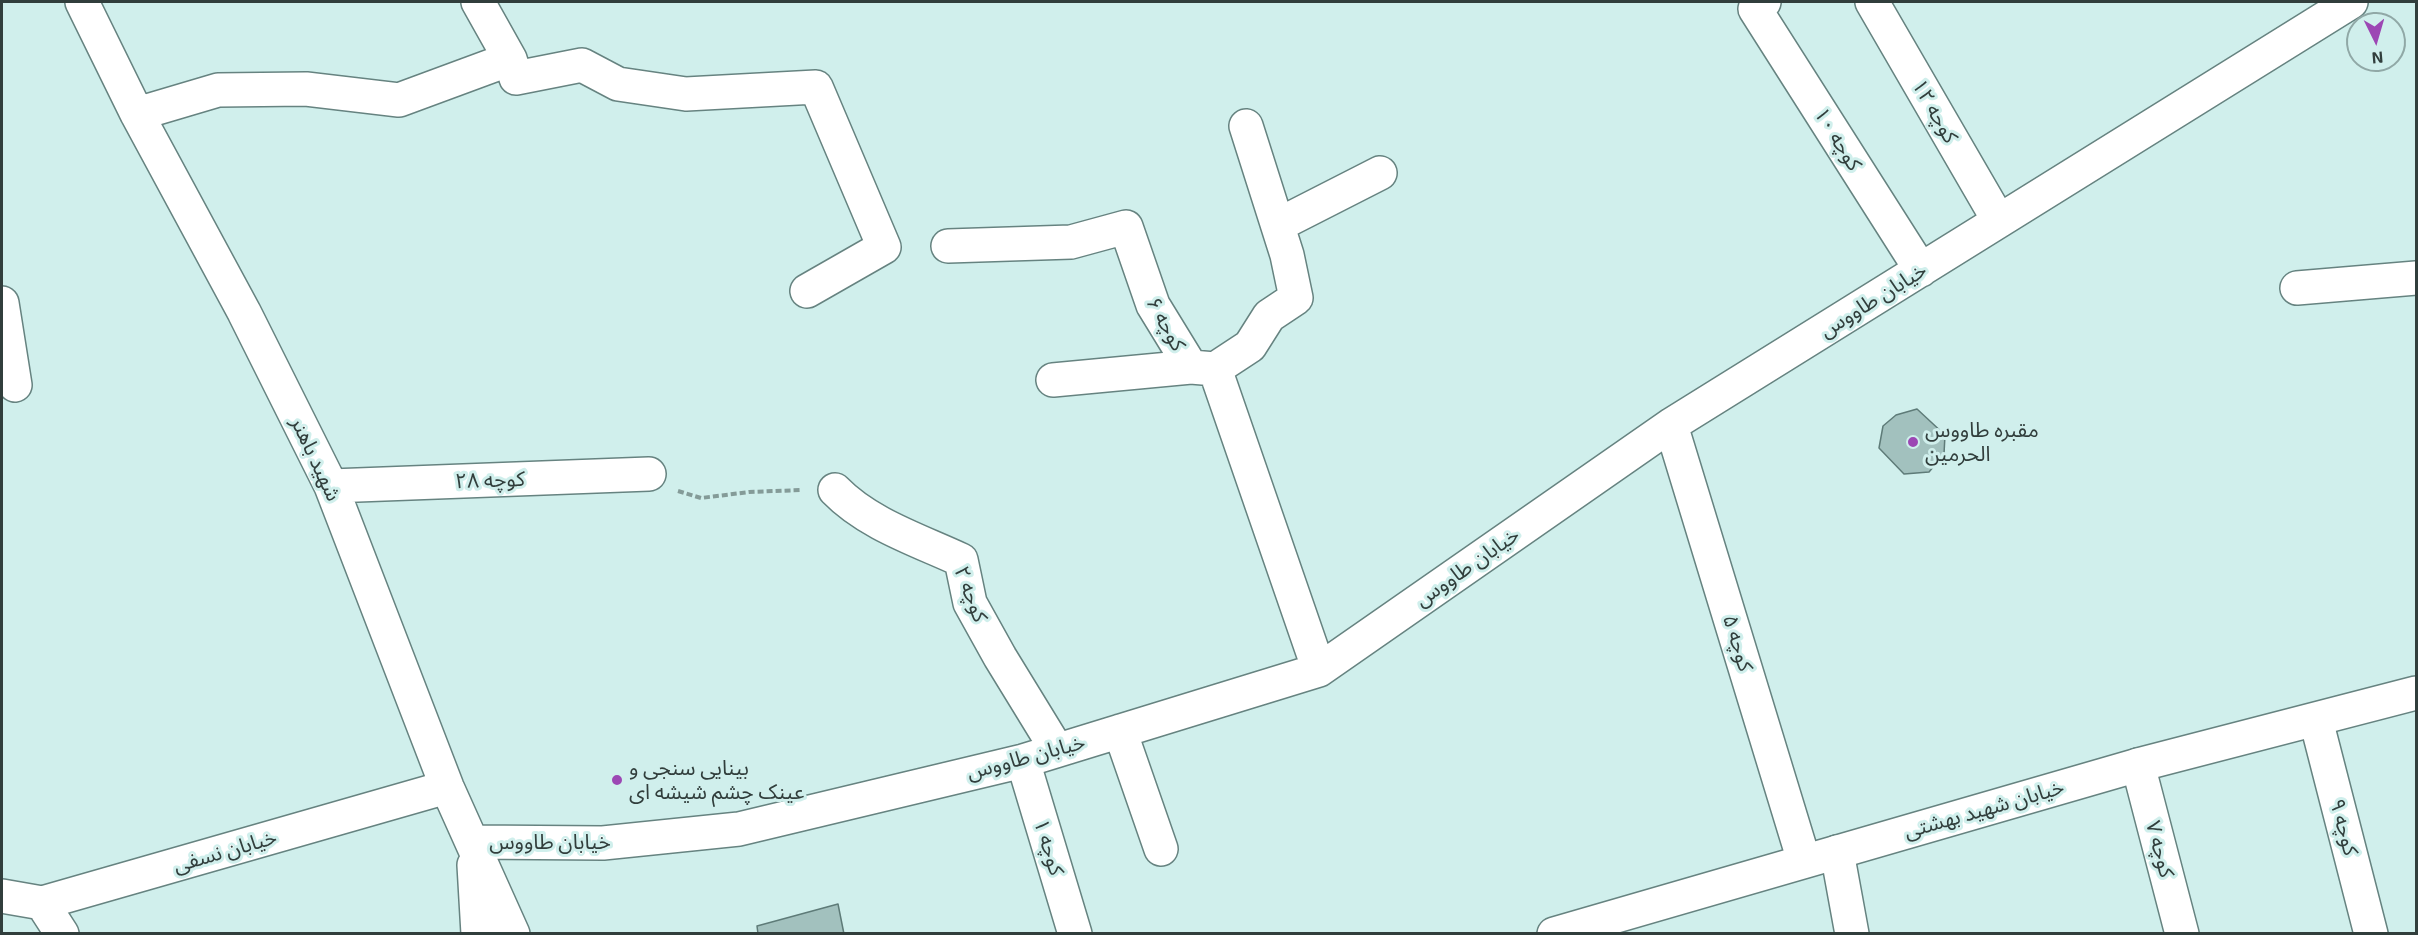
<!DOCTYPE html>
<html>
<head>
<meta charset="utf-8">
<style>
  body { margin:0 }
  #map { position:relative; width:2418px; height:935px; overflow:hidden; background:#d0efec; font-family:"Exo 2",sans-serif }
  canvas { display:block }
  .frame { position:absolute; inset:0; border:3px solid #313e3c; pointer-events:none }
  .north { position:absolute; left:2346px; top:12px; width:60px; height:60px; box-sizing:border-box; background:#d0efec; border:2px solid #90a8a6; border-radius:50%; rotate:175deg; font-size:16px; font-weight:700; line-height:24px; text-align:center; color:#313e3c }
  .north::after { content:''; display:block; margin:auto; width:21px; height:27px; background:#9c47b4; clip-path:polygon(50% 0,100% 100%,50% 72%,0 100%) }
</style>
</head>
<body>
<div id="map">
<canvas width="2418" height="935"></canvas>
<div class="frame"></div>
<div class="north">N</div>
</div>
<script>
const context = document.querySelector('canvas').getContext('2d');
context.lineJoin = 'round';
function paint(path, color) { context.fillStyle = color; context.fill(path, 'evenodd'); }
function stroke(path, color, width, dash) { context.strokeStyle = color; context.lineWidth = width; context.lineCap = dash ? 'butt' : 'round'; context.setLineDash(dash || []); context.stroke(path); }
function drawText(font, color, halo, rows, align = 'center') {
  context.font = font + ' "Exo 2","Noto Sans Arabic",sans-serif'; context.lineWidth = 6; context.setLineDash([]); context.textBaseline = 'middle'; context.strokeStyle = halo; context.fillStyle = color; for (const [text, x, y, turn = 0] of rows) {
    context.save(); context.translate(x, y); context.rotate((+turn || 0) * Math.PI / 180); context.textAlign = isNaN(turn) ? turn : align; if (halo) context.strokeText(text, 0, 0); context.fillText(text, 0, 0); context.restore();
  }
}
const building = new Path2D(`
  M1917,409L1945,435L1944,454L1929,472L1904,474L1879,448L1883,426L1896,415Z
  M838,904L844,934H758L757,926Z`);
const path = new Path2D(`
  M678,491L701,498L749,492L801,490`);
const minor = new Path2D(`
  M82,2L137,114L244,312L331,486L447,787L513,934
  M1764,2L1755,9L1921,270
  M1872,2L1999,221
  M510,59L516,78L582,65L618,84L686,94L816,87L884,247L807,291
  M137,114L218,90L306,89L399,100L510,59L478,2
  M1278,225L1380,173
  M948,246L1071,242L1126,227L1153,305L1191,367L1215,369L1319,670
  M2297,288L2416,278
  M2,303L15,385
  M1215,369L1250,346L1269,316L1296,298L1287,255L1246,126
  M1053,380L1191,367
  M1671,425L1804,861
  M331,486L649,474
  M835,490C868,524 918,540 961,560L970,603L1000,657L1057,750
  M2316,720L2371,934
  M1120,731L1161,849
  M1023,761L1075,934
  M2138,765L2182,934
  M472,842L603,843L739,829L1023,761L1319,670L1671,425L2351,2
  M1837,852L1852,934
  M474,865L478,934
  M2,896L42,903L447,787
  M42,903L62,934`);
const major = new Path2D(`
  M1554,934L2138,765L2416,693`);
const markers = [
  [1913,442,6,"#9c47b4"],
  [617,780,6,"#9c47b4"]
];
const streetNames = [
  ["کوچه ۱۲",1935,111,60],
  ["کوچه ۱۰",1838,139,58],
  ["خیابان طاووس",1873,300,-32],
  ["کوچه ۶",1166,324,61],
  ["شهید باهنر",316,459,65],
  ["کوچه ۲۸",490,480,-2],
  ["خیابان طاووس",1467,567,-35],
  ["کوچه ۲",971,594,69],
  ["کوچه ۵",1738,643,73],
  ["خیابان طاووس",1026,757,-15],
  ["خیابان شهید بهشتی",1984,809,-16],
  ["کوچه ۹",2344,827,75],
  ["خیابان طاووس",550,842],
  ["کوچه ۱",1049,847,73],
  ["کوچه ۷",2160,849,75],
  ["خیابان نسفی",225,851,-16]
];
const poiNames = [
  ["مقبره طاووس",1925,430],
  ["الحرمین",1925,454],
  ["بینایی سنجی و",629,768],
  ["عینک چشم شیشه ای",629,792]
];
paint(building, '#a2c1be');
stroke(building, '#5e7b78', 1.5);
stroke(minor, '#668380', 36);
stroke(major, '#668380', 36);
stroke(path, '#849b98', 4, [6, 3]);
stroke(minor, '#fff', 33);
stroke(major, '#fff', 33);
for (const [x, y, r, color] of markers) { const dot = new Path2D(); dot.arc(x, y, r, 0, 2 * Math.PI); context.fillStyle = color; context.fill(dot); stroke(dot, '#d0efec', 2); }
drawText('21px', '#313e3c', '#d0efec', streetNames);
drawText('21px', '#313e3c', '#d0efec', poiNames, 'left');
</script>
</body>
</html>
